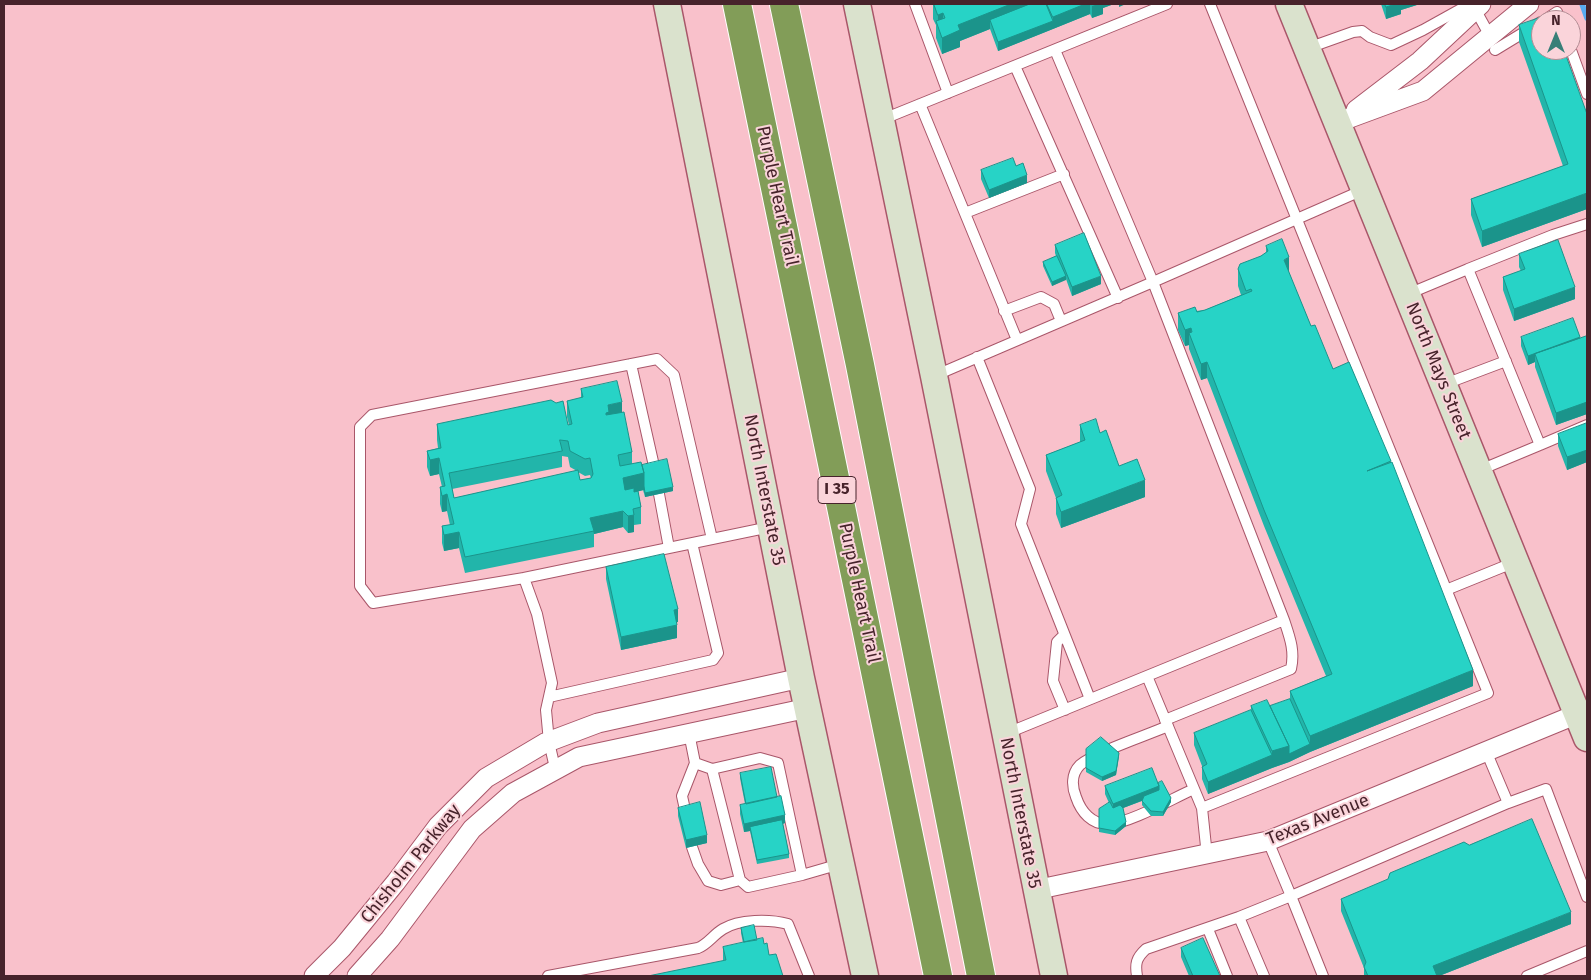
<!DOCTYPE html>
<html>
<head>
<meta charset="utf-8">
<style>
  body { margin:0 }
  #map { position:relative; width:1591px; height:980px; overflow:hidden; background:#f9c1cb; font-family:"Fira Sans",sans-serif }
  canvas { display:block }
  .frame { position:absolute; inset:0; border:5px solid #47232b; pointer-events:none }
  .north { position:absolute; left:1531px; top:10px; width:50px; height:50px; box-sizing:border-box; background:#fad4da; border:1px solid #b28d94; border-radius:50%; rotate:0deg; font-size:14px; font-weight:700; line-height:20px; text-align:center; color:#47232b }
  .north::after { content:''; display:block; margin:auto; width:18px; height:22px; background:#387f78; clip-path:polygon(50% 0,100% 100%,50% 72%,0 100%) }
</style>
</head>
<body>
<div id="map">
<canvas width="1591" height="980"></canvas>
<div class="frame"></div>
<div class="north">N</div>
</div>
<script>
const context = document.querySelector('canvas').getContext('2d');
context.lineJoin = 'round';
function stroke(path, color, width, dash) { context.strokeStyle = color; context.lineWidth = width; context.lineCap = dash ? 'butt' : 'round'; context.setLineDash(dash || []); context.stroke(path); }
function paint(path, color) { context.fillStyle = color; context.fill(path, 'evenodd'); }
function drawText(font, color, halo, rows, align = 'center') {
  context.font = font + ' "Fira Sans",sans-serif'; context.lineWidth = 4; context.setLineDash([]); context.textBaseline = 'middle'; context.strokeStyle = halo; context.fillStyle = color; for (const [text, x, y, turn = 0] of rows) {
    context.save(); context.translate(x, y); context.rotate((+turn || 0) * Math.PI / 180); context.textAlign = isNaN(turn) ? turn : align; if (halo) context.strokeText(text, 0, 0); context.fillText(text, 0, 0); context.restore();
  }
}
const stream = new Path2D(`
  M1582,4L1587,18`);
const service = new Path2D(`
  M915,4L948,93
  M1545,20L1557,12L1560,20
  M1308,48L1353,32L1362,31L1370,37L1391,45L1423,30L1468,5L1475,9L1490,36
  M1055,50L1153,282L1363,190
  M1495,50L1541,22
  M1571,50L1587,94
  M1015,66L1118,298
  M920,104L1017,340
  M881,120L1167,4
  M965,213L1064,174
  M1468,269L1553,235L1587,224
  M1408,294L1468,269L1540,445L1480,470
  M1004,311L1041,297L1054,304L1061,321
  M977,357L1030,489L1021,524L1090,699
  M631,364L654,466
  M934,376L1153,282L1284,620L1005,734
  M1445,384L1506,361
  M1540,445L1587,425
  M659,494L669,548
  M524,578L373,603L360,586V427L372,415L657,359L674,375L712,539
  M1446,590L1515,562
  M1064,635L1057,642L1053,681L1065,710
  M1147,676L1202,808L1488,693L1210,4
  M549,697L713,660L718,653L692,543
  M1165,720L1291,669C1295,651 1290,638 1284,620
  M1168,726C1148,735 1095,752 1080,765C1071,774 1072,787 1076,797C1081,812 1092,825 1109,824C1131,823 1173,798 1194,789
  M689,733L695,763L712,769L760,758L778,763L802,875L840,864
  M555,768L549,742L546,710L552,683L537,614L524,578L770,527
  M712,769L740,880L748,887L802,875
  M1508,803L1546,789L1587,897
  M1202,808L1207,856
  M686,814L682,796L695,763
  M692,847L698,864L708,881L721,885L740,880
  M1208,929L1227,976
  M548,976L698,948C708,944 713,935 723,929C739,919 770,919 788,924L809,976
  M1137,976C1135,964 1136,958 1146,949L1239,917
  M1264,976L1239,917L1291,896L1268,841
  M1323,976L1291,896L1508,803L1486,751
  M1527,976L1587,951`);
const minor = new Path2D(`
  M1356,110L1420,61L1481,4
  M1339,122L1423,91L1529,4
  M1035,890L1268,841L1587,710
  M314,976L342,948L396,882L438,826L486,778L545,743L598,723L801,678
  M357,976L390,939L472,829L513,793L579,757L808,708`);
const secondary = new Path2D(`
  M667,4L801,678L865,976
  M857,4L934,376L1054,976
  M1289,4L1587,738`);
const motorway = new Path2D(`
  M737,4L938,976
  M784,4L860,365L981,976`);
const wall = new Path2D(`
  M933,4H1114L1103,8V14L1092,18L1090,14L998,51L990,29L960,41V47L942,54L936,38V25L933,19Z
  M1381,4H1420L1401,10V14L1386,19Z
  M1519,25L1587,209L1482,247L1471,215V199L1563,166L1519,42Z
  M1016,166L1027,183L989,198L981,179V170Z
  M1055,245L1101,284L1072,296L1066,279L1052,286L1043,266V262L1056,256L1055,253Z
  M1266,246L1289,273L1311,326L1333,369L1391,462L1473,686L1310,752L1289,762L1272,768L1208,794L1202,779V766L1194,745V733L1251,710V706H1270L1290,699V691L1326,676L1264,526L1207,378L1201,380L1189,349V345L1185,346L1178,330V313L1205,310L1241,295L1238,286V269L1266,253Z
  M1519,254L1575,299L1514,321L1503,290V277L1521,271L1519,267Z
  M1587,336V414L1556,425L1535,367V362L1528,365L1521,346V337L1580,338Z
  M581,389L622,412L632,452V464L642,465L673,491L645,497L643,490L638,491L641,507V524L634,525V532L628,533L623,527L594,534V547L465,573L459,548L444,551L442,543V526L450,525L447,511L442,512L440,504V487H442L439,474L430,476L427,467V451L438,448L437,440V424L569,425L567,417V401L581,398ZM562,456L568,457L570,467L577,471L454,498L452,489L562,467ZM578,472L585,476L590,475L591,478L580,480Z
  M1587,423V462L1567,470L1558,446V434Z
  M1080,425L1100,433L1119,466L1145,497L1061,528L1056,514V498L1046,471V455L1080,442Z
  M606,567L678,622H676L677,638L621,650L606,579Z
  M1086,749L1119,757L1116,775L1102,781L1086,772Z
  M740,773L777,797L785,823L783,824L789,854V858L757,864L750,831L744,832L740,814V805L745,804L740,778Z
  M1158,783L1171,802L1163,816H1151L1142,805V801L1123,808L1126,826L1115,835L1099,832V809L1109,803L1105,794V786Z
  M678,808L707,843L686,848L678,816Z
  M1341,899L1571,924L1439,976H1364V968L1341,911Z
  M741,928L757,940L764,944L769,955L783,976L723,960V947L743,943L741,933Z
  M1181,948L1220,976H1189L1181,957Z`);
const shadedWall = new Path2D(`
  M1011,4H1044L990,20V29L960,41V47L942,54V38L958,25Z
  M1085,4H1090V14L1053,29V17Z
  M1098,4H1114L1103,8V14L1092,18V6Z
  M1119,4H1126L1119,7Z
  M1396,4H1420L1401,10V14L1386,19V7Z
  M943,13V30L938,28V15Z
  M1053,21V29L998,51V42Z
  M1027,175V183L989,198V190Z
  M1587,193V209L1482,247V231Z
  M1289,257V274L1284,260Z
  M1066,276V280L1052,286V282Z
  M1101,276V284L1072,296V287Z
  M1575,287V299L1514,321V309Z
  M1191,328V338L1189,333V345L1185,346V330Z
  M1580,337V346L1535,354V362L1528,365V356Z
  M1207,362V378L1201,380V364Z
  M622,402V418L609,421L606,413L608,405Z
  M1587,402V414L1556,425V413Z
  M1587,450V462L1567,470V457Z
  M439,458V474L430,476V460Z
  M644,473V490L623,495V478Z
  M1145,480V497L1061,528V512Z
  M673,487V491L645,497V493Z
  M447,494V511L442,512V496Z
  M623,511V527L594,534L590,518Z
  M634,515V532L628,533V516Z
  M459,532V548L444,551V535Z
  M678,609V622L674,623V610Z
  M677,625V638L621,650V637Z
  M1473,670V686L1310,752L1289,762L1272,768L1208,794V782L1272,755V751L1289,746L1310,744V736Z
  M1119,753L1116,775L1102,781V777Z
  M1159,786V794L1113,812V804Z
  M1171,798V802L1163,816V812Z
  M785,815V823L751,831L750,827V831L744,832V824Z
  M1126,822V826L1115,835V831Z
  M707,835V843L686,848V840Z
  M1571,912V924L1439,976H1433V966Z`);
const building = new Path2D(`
  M934,4H1011L958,25L960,30L942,38L936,21L945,18L943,13L938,15Z
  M1030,4H1046L1053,21L998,42L990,20Z
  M1047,4H1085L1053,17Z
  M1385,4H1396L1386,7Z
  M1551,14L1554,20H1541V50H1564L1587,114V193L1482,231L1471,199L1568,164L1519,25Z
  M1013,158L1016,166L1023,163L1027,175L989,190L981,170Z
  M1084,233L1101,276L1072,287L1055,245Z
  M1282,239L1289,257L1284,260L1311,326L1315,325L1333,369L1349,362L1391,461L1367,471L1392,462L1473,670L1310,736L1290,691L1332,674L1264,510L1207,362L1201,364L1189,333L1192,332L1191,328L1185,330L1178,313L1195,307L1197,312L1205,310L1252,291L1251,289L1246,291L1238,269L1240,264L1261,256L1268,251L1266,246Z
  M1558,240L1575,287L1514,309L1503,277L1525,269L1519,254Z
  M1057,256L1066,276L1052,282L1043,262Z
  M1573,318L1580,337L1528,356L1521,337Z
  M1587,336V402L1556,413L1535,354Z
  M617,381L622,402L608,405L609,412L606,413V415L624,412L632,452L618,455L620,466L641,462L644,473L623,478L625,490L634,488V492L638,491L641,507L633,509L634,515L628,516L623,511L590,518L594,531L465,557L459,532L444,535L442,526L454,524L447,494L442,496L440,487L445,486L439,458L430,460L427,451L441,448L437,424L551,400L556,403L563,401L568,425L572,424L567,401L583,397L581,389ZM560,440L568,441L570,451L585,459L590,458L593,474L591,478L580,480L578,470L454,498L449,473L562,451Z
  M1096,419L1100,433L1106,430L1119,466L1137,459L1145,480L1061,512L1056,498L1062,495L1046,455L1085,440L1080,425Z
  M1587,423V450L1567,457L1558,434Z
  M667,459L673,487L645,493L644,486V473L642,465Z
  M664,554L678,609L674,610L677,625L621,637L606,567Z
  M1290,699L1310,744L1289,754V746L1270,706Z
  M1267,700L1289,746L1272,751L1251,706Z
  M1251,710L1272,755L1208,782L1202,767L1207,764L1194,733Z
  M1101,737L1119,753L1116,771L1102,777L1086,768V749Z
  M771,767L777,797L746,804L740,773Z
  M1152,768L1159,786L1113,804L1105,786Z
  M1162,781L1171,798L1163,812L1151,811L1142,801L1144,796L1159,790V786L1158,783Z
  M781,796L785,815L744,824L740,805Z
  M700,802L707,835L686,840L678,808Z
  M1110,802L1113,808L1120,805L1123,808L1126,822L1115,831L1099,828V809Z
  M1532,819L1571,912L1433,966L1437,976H1368L1364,967L1366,962L1341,899L1388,879L1390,873L1464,842L1469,845Z
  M782,820L789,854L757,860L750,827Z
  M754,925L757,940L744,942L741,928Z
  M763,938L764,944L767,943L769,955L776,954L783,976H648L726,960L723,947Z
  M1203,938L1220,976H1193L1181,948Z`);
const shields = [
  [837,490,38]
];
const shieldNames = [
  ["I 35",837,490]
];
const streetNames = [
  ["Purple Heart Trail",777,196,78],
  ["North Mays Street",1438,371,68],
  ["North Interstate 35",764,490,79],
  ["Purple Heart Trail",859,593,78],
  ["North Interstate 35",1020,813,79],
  ["Texas Avenue",1318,820,-22],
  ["Chisholm Parkway",411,864,-51]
];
stroke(stream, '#58abf1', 5.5);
stroke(service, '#a95669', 12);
stroke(minor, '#a95669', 21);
stroke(secondary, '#a95669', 29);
stroke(motorway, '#fff', 30);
stroke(service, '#fff', 10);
stroke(minor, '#fff', 19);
stroke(secondary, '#dae2cd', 26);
stroke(motorway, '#829d58', 28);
paint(wall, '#22b5aa');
paint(shadedWall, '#1b948b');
paint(building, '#27d3c6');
stroke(building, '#1b948b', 1);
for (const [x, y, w] of shields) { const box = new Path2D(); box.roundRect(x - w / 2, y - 13.5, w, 27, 4); context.fillStyle = '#fad4da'; context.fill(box); stroke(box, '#47232b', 1); }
drawText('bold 16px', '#47232b', null, shieldNames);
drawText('18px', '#47232b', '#fad4da', streetNames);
</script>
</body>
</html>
